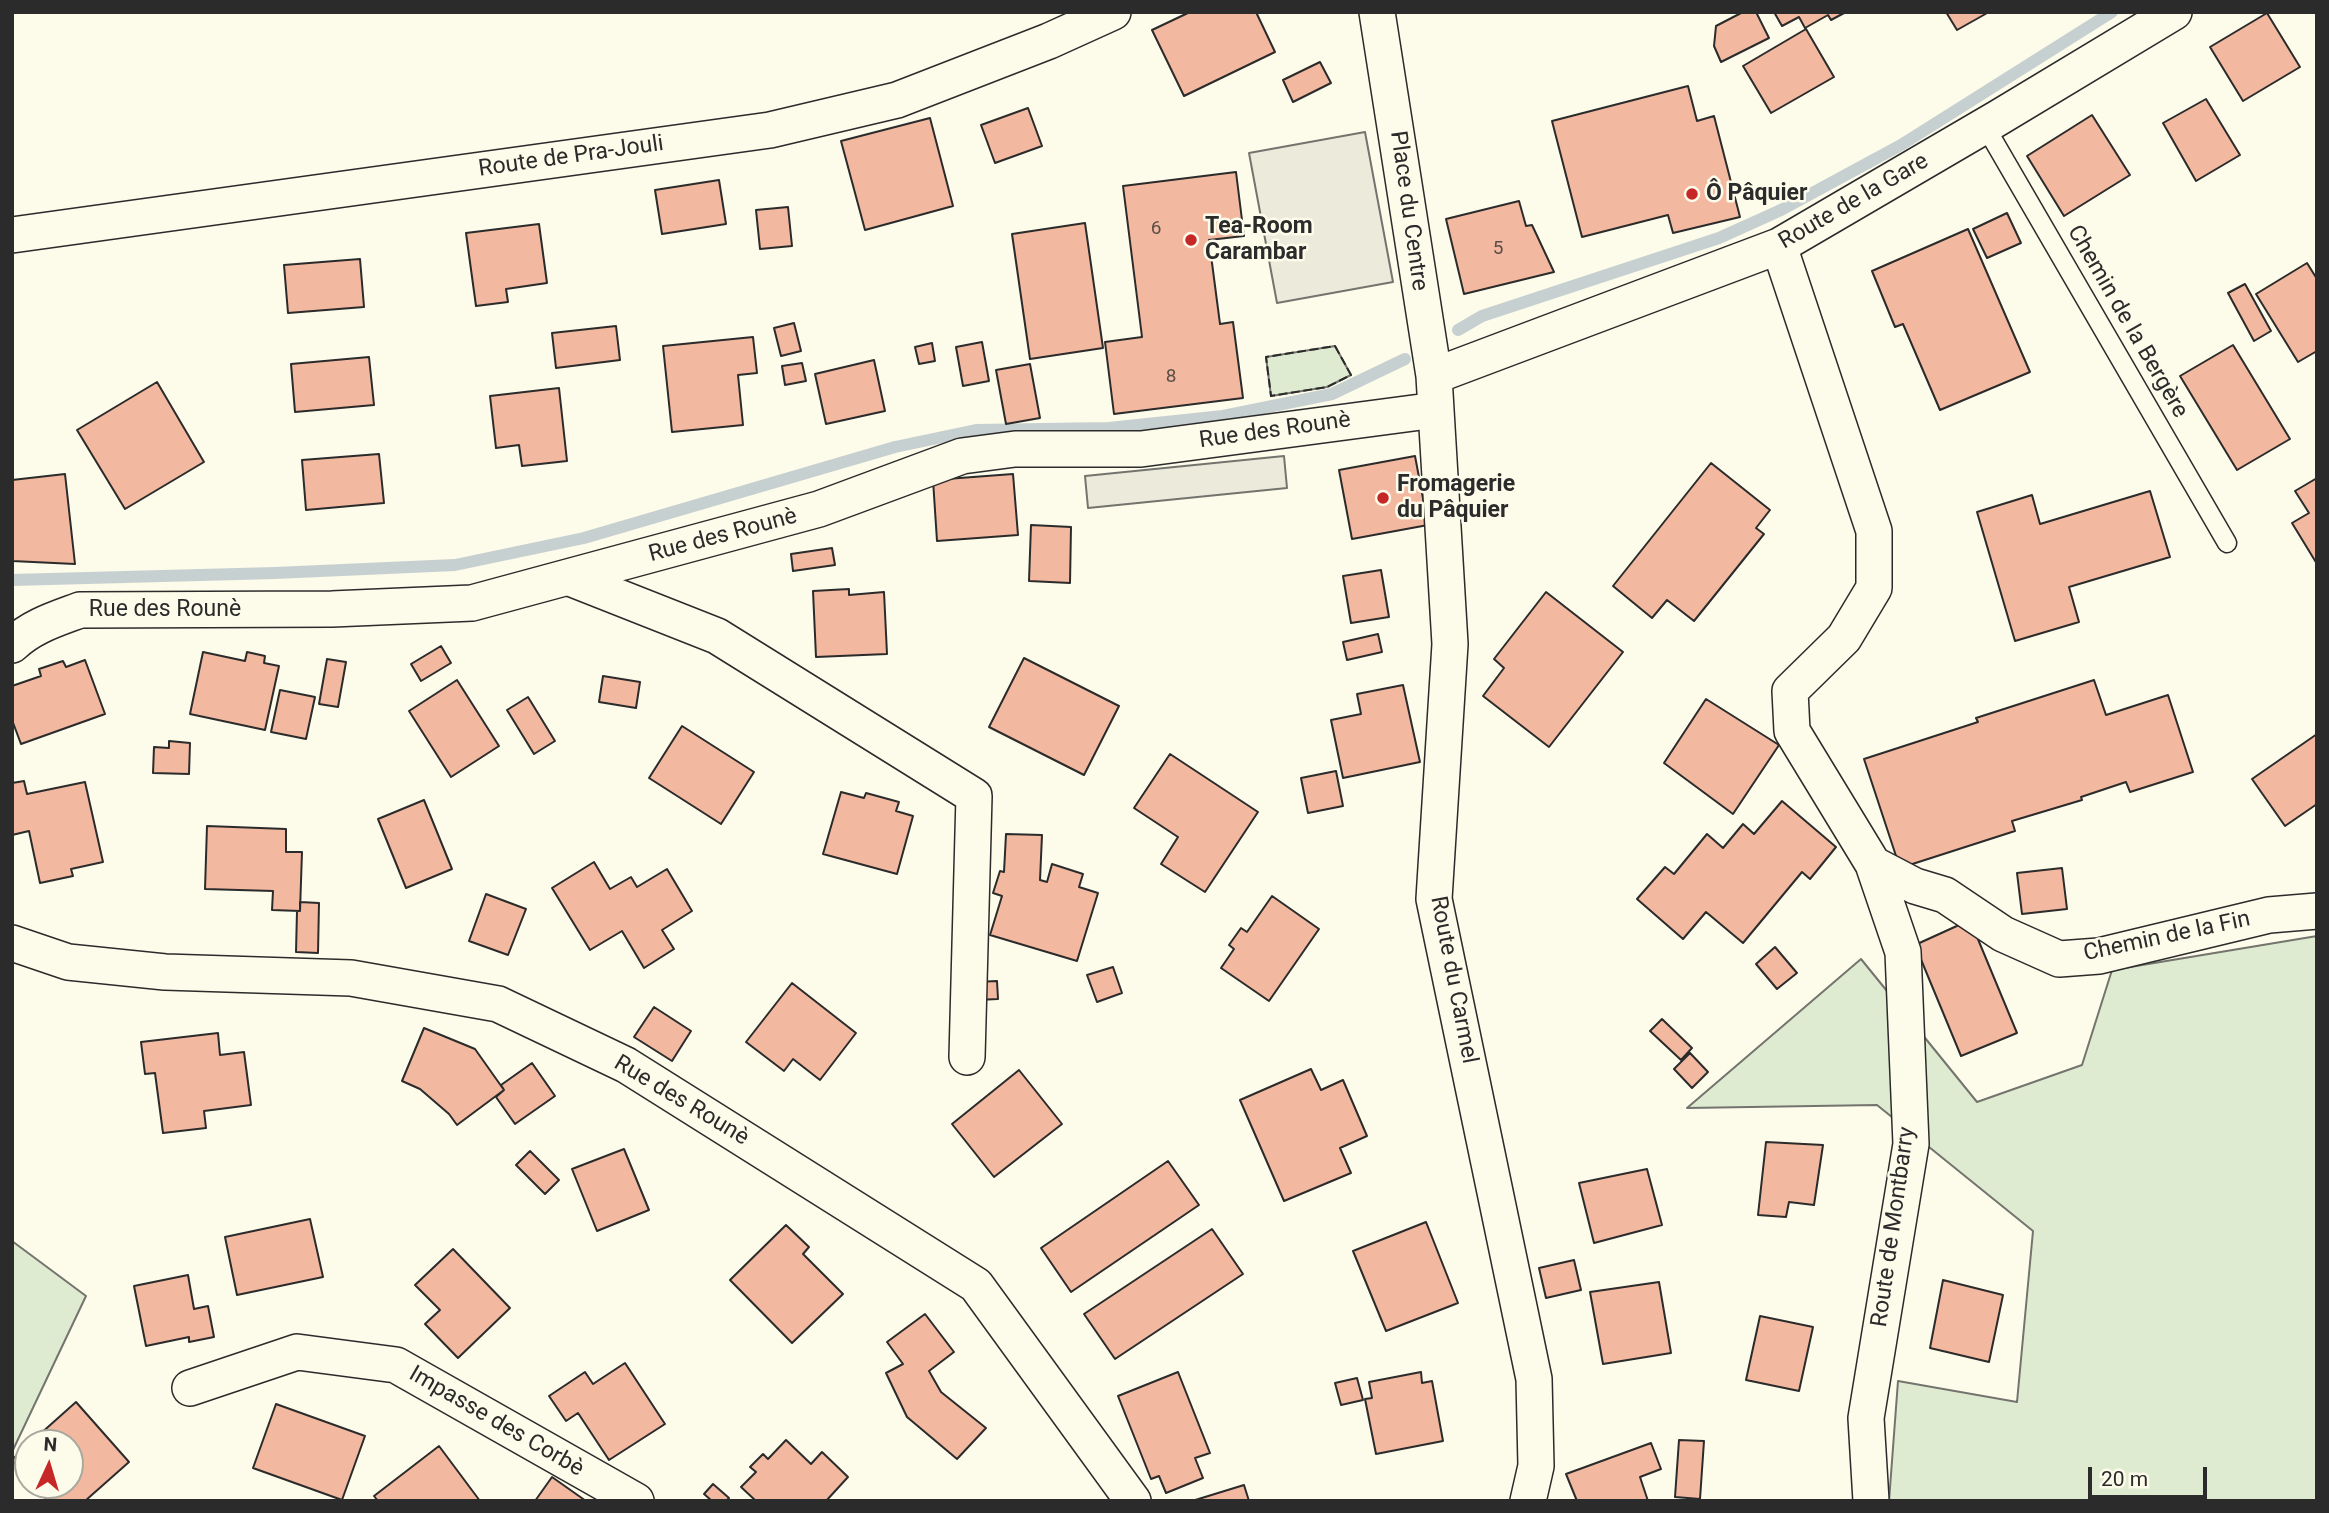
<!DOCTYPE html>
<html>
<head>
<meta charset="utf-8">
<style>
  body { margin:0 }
  #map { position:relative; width:2329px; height:1513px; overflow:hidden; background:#fdfbea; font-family:Roboto,sans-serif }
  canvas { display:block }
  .frame { position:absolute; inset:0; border:14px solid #2b2b2b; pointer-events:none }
  .north { position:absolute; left:14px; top:1429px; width:70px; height:70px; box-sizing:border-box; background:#fdfbea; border:2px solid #a9a89e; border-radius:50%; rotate:4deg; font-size:19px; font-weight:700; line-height:28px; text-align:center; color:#2b2b2b }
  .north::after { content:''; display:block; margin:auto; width:24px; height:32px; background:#c62828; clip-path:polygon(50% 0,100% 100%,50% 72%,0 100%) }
  .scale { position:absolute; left:2088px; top:1467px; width:119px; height:32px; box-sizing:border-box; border:4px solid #2b2b2b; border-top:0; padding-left:9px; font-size:21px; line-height:24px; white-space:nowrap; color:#2b2b2b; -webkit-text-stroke:5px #fdfbea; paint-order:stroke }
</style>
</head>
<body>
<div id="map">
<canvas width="2329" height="1513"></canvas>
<div class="frame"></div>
<div class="north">N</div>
<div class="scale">20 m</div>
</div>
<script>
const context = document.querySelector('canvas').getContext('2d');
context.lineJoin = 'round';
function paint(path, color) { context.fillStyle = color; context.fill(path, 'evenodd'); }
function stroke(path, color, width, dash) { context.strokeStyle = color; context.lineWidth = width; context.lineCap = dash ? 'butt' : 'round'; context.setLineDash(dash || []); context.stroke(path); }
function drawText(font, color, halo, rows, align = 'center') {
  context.font = font + ' Roboto,sans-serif'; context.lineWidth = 5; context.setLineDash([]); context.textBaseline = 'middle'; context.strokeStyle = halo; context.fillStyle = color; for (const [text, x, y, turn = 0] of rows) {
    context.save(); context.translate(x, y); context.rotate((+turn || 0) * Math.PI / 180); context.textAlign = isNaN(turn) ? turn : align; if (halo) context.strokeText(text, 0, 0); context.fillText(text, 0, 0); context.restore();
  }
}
const green = new Path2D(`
  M1335,346L1351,375L1327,387L1271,396L1266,357Z
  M2317,936V1501H1889L1898,1381L2017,1402L2033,1231L1877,1105L1687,1108L1861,959L1977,1102L2082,1065L2112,970Z
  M12,1241L86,1296L12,1452Z`);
const parking = new Path2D(`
  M1365,132L1393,282L1277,303L1249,153Z
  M1284,456L1287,488L1088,508L1085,476Z`);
const stream = new Path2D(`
  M1458,330L1482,316L1719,238L1781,210L1901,145L2112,12
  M12,580L275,573L455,565L584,538L895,447L976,430L1109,428L1223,416L1332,394L1405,359`);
const building = new Path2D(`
  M1190,12H1256L1275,52L1184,96L1152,30Z
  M1743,12H1756L1769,38L1721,62L1714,46L1716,26Z
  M1774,12H1846L1831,20L1828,15L1805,28L1799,17L1782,26Z
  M1946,12H1989L1957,30Z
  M2267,13L2300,67L2243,101L2210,47Z
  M1806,29L1834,77L1771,113L1743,66Z
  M1320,62L1331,83L1293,102L1283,80Z
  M1688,86L1697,121L1714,116L1740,217L1673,233L1668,215L1582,237L1552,121Z
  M2206,99L2240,155L2196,181L2163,123Z
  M1028,108L1042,146L995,163L981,125Z
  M2092,115L2130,175L2064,216L2027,156Z
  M930,118L953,206L865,230L841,141Z
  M1236,172L1244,236L1209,240L1220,324L1233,322L1243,398L1114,414L1105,342L1142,337L1123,186Z
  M719,180L726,224L662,234L655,190Z
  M1519,201L1526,226L1532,225L1554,272L1464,294L1446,219Z
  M788,207L792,246L760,249L756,210Z
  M2007,213L2021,243L1987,258L1973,229Z
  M1085,223L1103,348L1030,359L1012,234Z
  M539,224L547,283L506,289L508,302L476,306L466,233Z
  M1968,229L2030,372L1940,410L1903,324L1895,327L1872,271Z
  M360,259L364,307L288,313L284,265Z
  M2307,263L2317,279V351L2298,362L2256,294Z
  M2245,284L2271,331L2254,341L2228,293Z
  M794,323L801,351L781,356L774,328Z
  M616,326L620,360L556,368L552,333Z
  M753,337L757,373L738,375L743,425L672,432L663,346Z
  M982,342L989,381L963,386L956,347Z
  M932,343L935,361L919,364L915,347Z
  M2233,345L2290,439L2237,470L2180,376Z
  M369,357L374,405L295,412L291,364Z
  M874,360L885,411L826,424L815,374Z
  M802,363L806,381L785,385L782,366Z
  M1030,364L1040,418L1006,424L996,370Z
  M157,382L204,462L125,509L77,430Z
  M559,388L567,461L522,466L519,445L496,448L490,396Z
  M379,454L384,503L306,510L302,460Z
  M1415,456L1428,525L1352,539L1339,470Z
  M1711,463L1770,510L1756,528L1764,534L1694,621L1667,600L1652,618L1613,586Z
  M65,474L75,564L12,561V480Z
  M1013,474L1018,535L937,541L933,480Z
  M2317,478V564L2292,523L2309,513L2295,491Z
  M2150,491L2170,557L2069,587L2079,622L2015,641L1977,512L2032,495L2040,524Z
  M1031,525L1071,527L1070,583L1029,581Z
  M832,548L835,565L793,571L791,554Z
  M1381,570L1389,617L1351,623L1343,576Z
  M849,589V595L884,592L887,654L816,657L813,591Z
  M1546,592L1623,652L1549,747L1483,696L1504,668L1494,659Z
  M1378,634L1382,652L1347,660L1343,642Z
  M441,646L451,663L421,681L411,664Z
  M203,652L245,661L247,652L265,656L264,663L279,666L265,730L190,714Z
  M1024,658L1119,706L1084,775L989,727Z
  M327,659L346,662L338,707L319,704Z
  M85,660L105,714L21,744L12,720V686L41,676L39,669L63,661L66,667Z
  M603,676L640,682L636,708L599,702Z
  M457,680L499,746L451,777L409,711Z
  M2094,680L2106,715L2168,695L2193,772L2130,792L2126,782L2081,797L2082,800L2012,821L2015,831L1900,868L1864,759L1978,722L1976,718Z
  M1403,685L1420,762L1343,778L1331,720L1361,714L1357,694Z
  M280,690L315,697L306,739L271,732Z
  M528,697L555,741L534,754L507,710Z
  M1706,699L1779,745L1733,814L1664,763Z
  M682,726L754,772L721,824L649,778Z
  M2317,734V804L2285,826L2252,779Z
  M169,741L190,743L189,774L153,773L154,747L169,748Z
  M1170,754L1258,812L1205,892L1161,864L1178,837L1134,808Z
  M1336,771L1343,806L1308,813L1301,778Z
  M24,781L27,794L85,782L103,862L71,869L73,876L40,883L29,831L12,835V783Z
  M841,792L864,798L866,793L899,802L896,811L913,816L897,874L823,854Z
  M424,800L452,869L406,888L378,819Z
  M1782,801L1836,847L1810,879L1802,872L1743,943L1706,912L1683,939L1637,899L1665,867L1674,874L1707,834L1723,848L1743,824L1754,834Z
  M207,826L286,829V852H302L300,911L272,910L273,891L205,889Z
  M1006,834L1042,835L1040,880L1047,882L1052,864L1083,874L1079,887L1098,893L1077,961L990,935L1002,896L993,893L1000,871L1004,872Z
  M594,862L610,889L631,877L637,887L667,869L692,911L662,930L674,949L644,968L622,931L590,950L552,888Z
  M2062,868L2067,909L2022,914L2017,873Z
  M486,894L526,909L508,955L469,941Z
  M1272,896L1319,929L1269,1001L1221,968L1234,949L1229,945L1241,928L1247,932Z
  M300,902L319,903L318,953L296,952L297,911H300Z
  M1970,920L2017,1033L1961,1056L1915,945Z
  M1775,947L1797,973L1777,989L1756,964Z
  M1113,967L1122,993L1097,1002L1087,975Z
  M997,981L998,999L977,1000L976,982Z
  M792,983L856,1033L820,1080L793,1059L784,1071L746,1042Z
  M654,1007L691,1031L672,1061L634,1037Z
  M1662,1019L1692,1048L1681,1060L1650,1031Z
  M424,1028L475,1049L504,1090L457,1125L449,1114L420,1089L402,1081Z
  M218,1033L220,1055L244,1052L251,1105L204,1111L206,1128L163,1133L155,1073L145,1074L141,1042Z
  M1690,1053L1708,1072L1692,1088L1674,1069Z
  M532,1063L555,1096L515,1124L496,1097L504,1090L501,1085Z
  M1311,1069L1321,1090L1343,1080L1367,1136L1340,1148L1351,1173L1284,1201L1240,1100Z
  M1019,1070L1062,1124L994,1177L952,1124Z
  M1766,1142L1823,1145L1814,1205L1789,1202L1786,1217L1758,1215Z
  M624,1149L649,1210L597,1231L572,1169Z
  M530,1151L559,1180L545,1194L516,1165Z
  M1168,1161L1199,1205L1071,1292L1041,1248Z
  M1647,1169L1662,1225L1594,1243L1579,1183Z
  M310,1219L323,1277L237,1295L225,1237Z
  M1426,1222L1458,1303L1386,1331L1353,1251Z
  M786,1225L809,1247L803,1254L843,1294L792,1343L730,1280Z
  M1212,1229L1243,1274L1115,1359L1084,1314Z
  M453,1249L510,1308L458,1358L425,1324L440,1310L415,1285Z
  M1574,1260L1581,1290L1546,1298L1539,1268Z
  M188,1275L194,1309L208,1306L214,1337L189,1342V1337L146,1346L134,1286Z
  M1943,1280L2003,1295L1989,1362L1930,1348Z
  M1659,1282L1671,1353L1603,1364L1590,1292Z
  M925,1314L954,1352L929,1371L941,1392L986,1428L957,1459L907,1417L886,1373L903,1364L887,1342Z
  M1760,1316L1813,1327L1799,1391L1746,1380Z
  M625,1363L665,1424L609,1460L578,1413L566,1421L549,1396L585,1372L593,1384Z
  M1178,1372L1210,1453L1195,1458L1203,1478L1166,1493L1159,1476L1151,1479L1118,1396Z
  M1421,1372L1422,1383L1432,1381L1443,1441L1376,1454L1365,1399L1372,1398L1369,1382Z
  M1357,1378L1363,1400L1341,1405L1335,1383Z
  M76,1402L129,1462L85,1501H48L34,1485H70V1443H30Z
  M276,1404L365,1436L342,1500L253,1468Z
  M786,1440L811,1464L822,1452L848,1477L826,1501H756L741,1487L756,1472L750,1467L763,1454L768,1459Z
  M1679,1440L1704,1441L1700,1499L1675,1497Z
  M1651,1443L1661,1469L1640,1477L1648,1501H1577L1566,1474Z
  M28,1444V1478L12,1460Z
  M439,1446L480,1501H378L374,1496Z
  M552,1477L586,1501H535Z
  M713,1484L729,1498L726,1501H712L704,1494Z
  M1244,1485L1249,1501H1192Z`);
const service = new Path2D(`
  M1985,126L2227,543`);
const minor = new Path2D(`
  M1377,12L1434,376L1436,410L1450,644L1434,899L1534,1379L1536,1466L1528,1501
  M12,235L770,130L897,100L1049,41L1113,12
  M1779,246L1874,531V588L1844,638L1790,691L1792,731L1873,864L1903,952L1911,1144L1866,1418L1871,1501
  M1434,376L1779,246L1998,118L2174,12
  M570,578L717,636L974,796L967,1057
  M12,645C32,626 56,619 80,610L332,609L472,603L819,509L962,456L1015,449H1141L1436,410
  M1873,864L1915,886L1945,895L2003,934L2059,959L2099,956L2269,915L2317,911
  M12,943L68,962L165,972L351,978L498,1004L626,1065L976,1285L1133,1501
  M190,1388L297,1352L396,1365L636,1501`);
const fence = new Path2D(`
  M1335,346L1351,375L1327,387L1271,396L1266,357Z`);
const markers = [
  [1692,194,7,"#c62828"],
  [1191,240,7,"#c62828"],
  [1383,498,7,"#c62828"]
];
const numberNames = [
  ["6",1156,229],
  ["5",1498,249],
  ["8",1171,377]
];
const streetNames = [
  ["Route de Pra-Jouli",571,157,-8],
  ["Route de la Gare",1854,202,-30],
  ["Place du Centre",1408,211,82],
  ["Chemin de la Bergère",2127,322,60],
  ["Rue des Rounè",1275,431,-8],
  ["Rue des Rounè",723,536,-15],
  ["Rue des Rounè",165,610],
  ["Chemin de la Fin",2167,937,-12],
  ["Route du Carmel",1453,980,79],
  ["Rue des Rounè",681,1101,31],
  ["Route de Montbarry",1894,1227,-82],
  ["Impasse des Corbè",496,1422,30]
];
const poiNames = [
  ["Ô Pâquier",1706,194],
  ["Tea-Room",1205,227],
  ["Carambar",1205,253],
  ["Fromagerie",1397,485],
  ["du Pâquier",1397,511]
];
paint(green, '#deebd1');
stroke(green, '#74746e', 2);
paint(parking, '#eceadb');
stroke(parking, '#74746e', 2);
stroke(stream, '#c7d0d0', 12);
paint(building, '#f2b8a0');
stroke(building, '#2b2b2b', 2);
stroke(service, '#2b2b2b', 21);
stroke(minor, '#2b2b2b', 38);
stroke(service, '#fdfbea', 18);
stroke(minor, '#fdfbea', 35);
stroke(fence, '#2b2b2b', 2, [9, 3.5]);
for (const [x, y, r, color] of markers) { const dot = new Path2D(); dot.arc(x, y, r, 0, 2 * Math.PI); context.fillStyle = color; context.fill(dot); stroke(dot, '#fdfbea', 2.5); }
drawText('19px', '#5d4e48', null, numberNames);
drawText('23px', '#2b2b2b', '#fdfbea', streetNames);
drawText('bold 23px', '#2b2b2b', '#fdfbea', poiNames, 'left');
</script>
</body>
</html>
